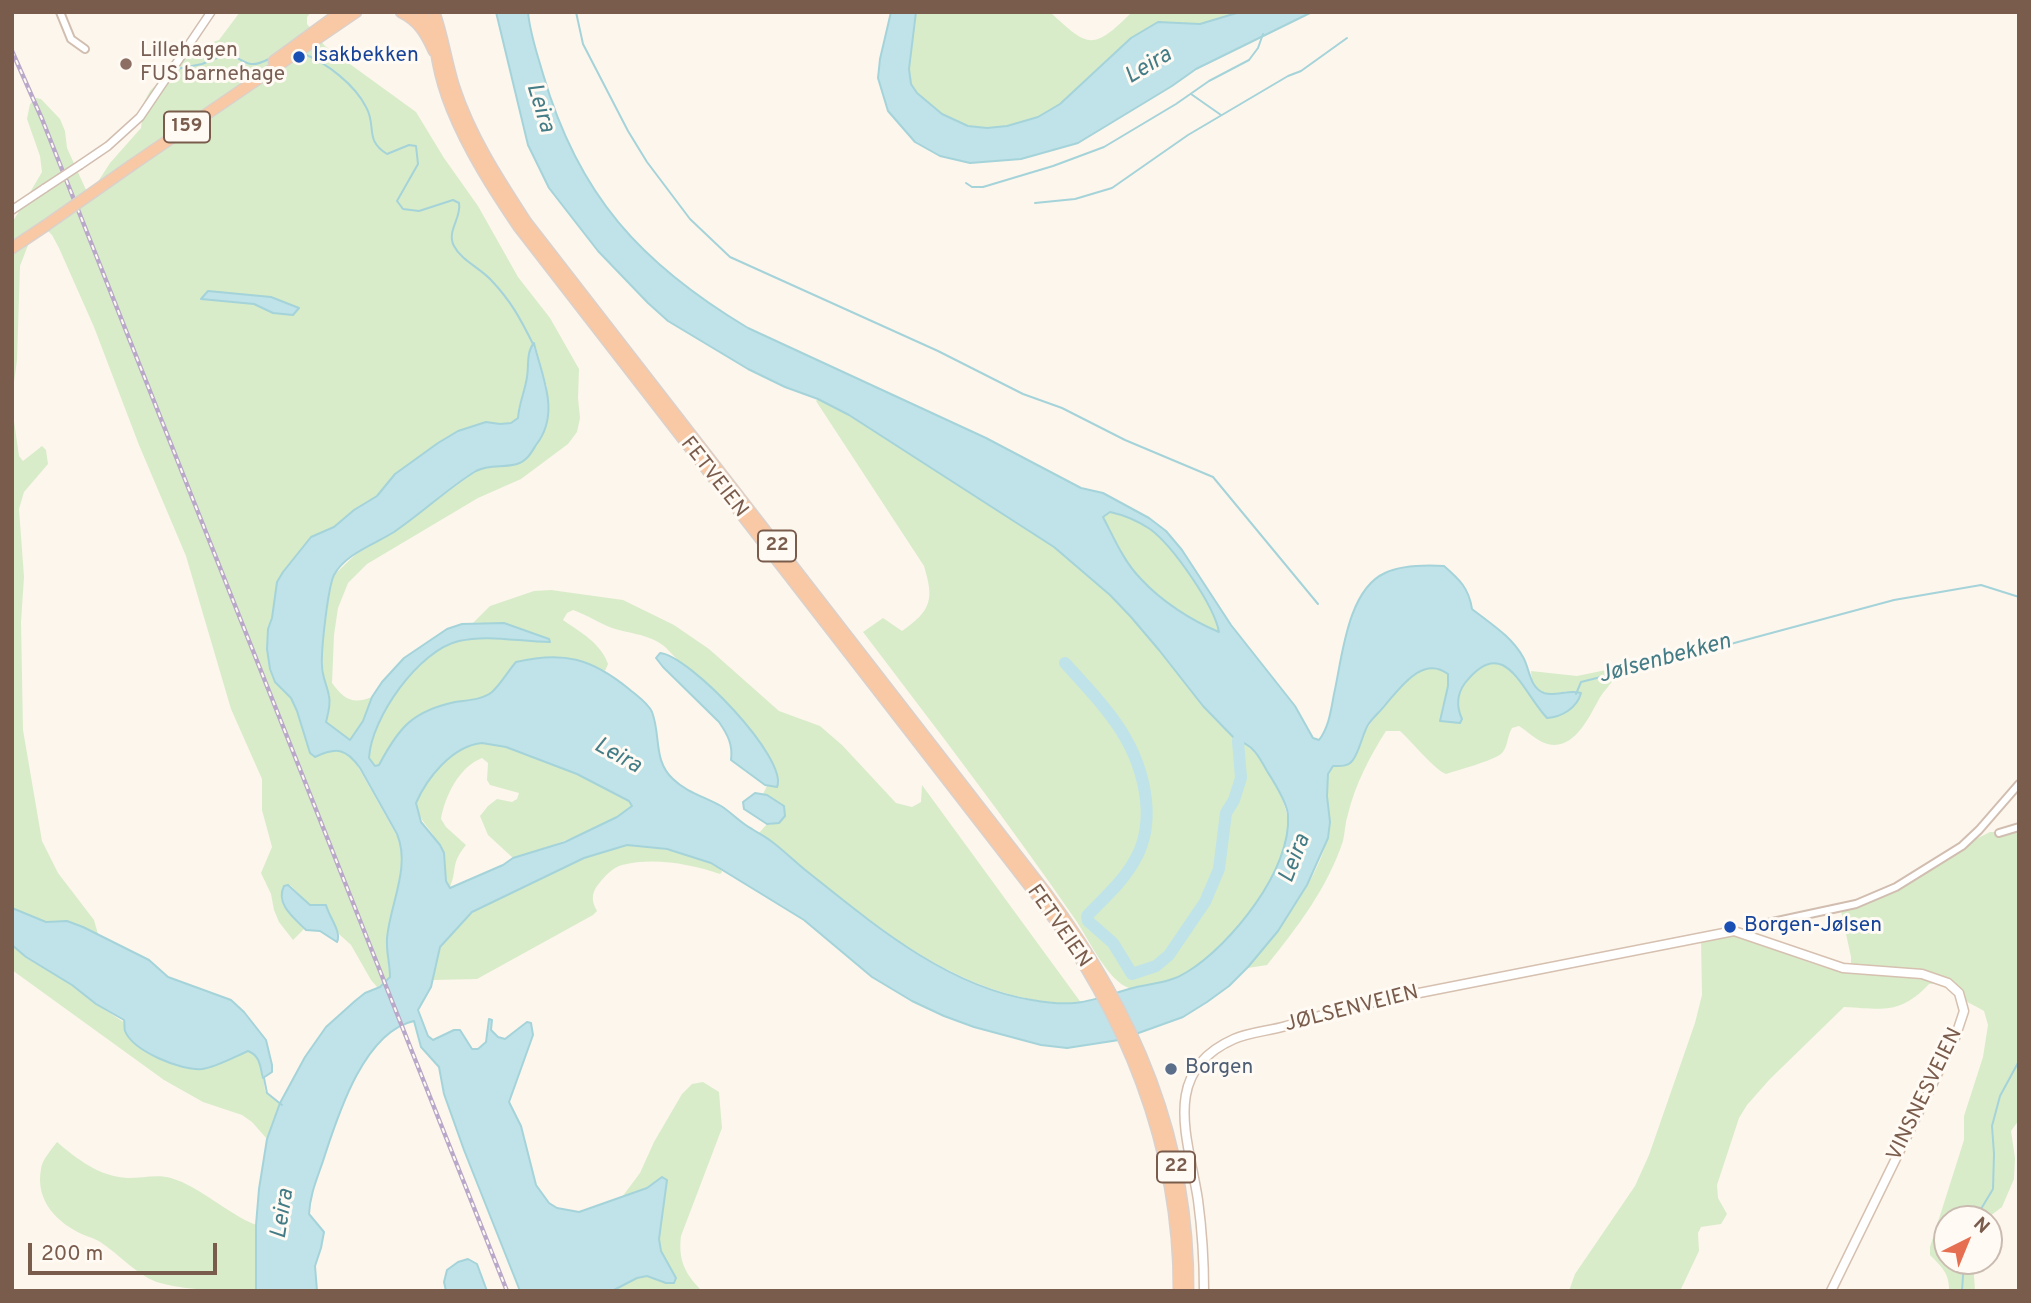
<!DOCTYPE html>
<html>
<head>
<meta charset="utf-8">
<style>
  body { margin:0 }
  #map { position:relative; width:2031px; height:1303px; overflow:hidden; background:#fdf6ec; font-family:Overpass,sans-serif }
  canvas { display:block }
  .frame { position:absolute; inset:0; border:14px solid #7a5c4d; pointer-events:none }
  .north { position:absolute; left:1933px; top:1205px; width:70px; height:70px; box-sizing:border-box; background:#fffaf3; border:2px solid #cabbb1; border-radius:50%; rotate:43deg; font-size:19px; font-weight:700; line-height:28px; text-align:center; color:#7a5c4d }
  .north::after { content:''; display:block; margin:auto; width:24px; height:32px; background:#e76f51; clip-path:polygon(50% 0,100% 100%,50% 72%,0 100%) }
  .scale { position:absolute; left:28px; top:1243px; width:189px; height:32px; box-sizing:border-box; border:4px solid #7a5c4d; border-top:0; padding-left:9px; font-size:21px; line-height:24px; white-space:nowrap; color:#7a5c4d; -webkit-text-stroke:5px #fffaf3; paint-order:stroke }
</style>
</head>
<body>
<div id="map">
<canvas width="2031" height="1303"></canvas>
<div class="frame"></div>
<div class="north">N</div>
<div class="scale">200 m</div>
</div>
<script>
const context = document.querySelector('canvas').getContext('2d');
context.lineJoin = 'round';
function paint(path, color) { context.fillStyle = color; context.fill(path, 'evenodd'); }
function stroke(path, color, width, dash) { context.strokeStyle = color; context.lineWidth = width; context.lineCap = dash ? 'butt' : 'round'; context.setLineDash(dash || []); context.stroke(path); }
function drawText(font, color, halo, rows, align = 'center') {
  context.font = font + ' Overpass,sans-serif'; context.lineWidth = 6; context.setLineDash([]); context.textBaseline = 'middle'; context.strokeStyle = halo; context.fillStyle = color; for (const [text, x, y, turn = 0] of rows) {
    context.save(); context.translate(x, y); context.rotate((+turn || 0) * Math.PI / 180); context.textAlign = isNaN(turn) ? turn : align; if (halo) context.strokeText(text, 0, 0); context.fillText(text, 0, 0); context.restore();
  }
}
const green = new Path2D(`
  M240,12H311L307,17V24L325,46L416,112L444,158L478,206L518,277L550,318L579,369L578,398L580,418L577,432L568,444L521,479L478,498L367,564L348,583L338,608L334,635L332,683C344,699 352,705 372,697L363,721L350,740L326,722L330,696L324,685L322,651L330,587L335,574L355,555L394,531L478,470L497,465H515L547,424V387L535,344L530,347L527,379L519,406L518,418L511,423L500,424L486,422L458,431L438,443L395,474L377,496L354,510L334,527L311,537L283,572L277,582L272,618L268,629L282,690L291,698L302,721L310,753L315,756L330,750H338L353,758L402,845V866L387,936V954L390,977L378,988L371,980L351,945L339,934L330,919L325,904L310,905L290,885L283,905L305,928L293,940L279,922L274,910L271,894L261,873L272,847L262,810V779L231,709L186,556L139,445L94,327L59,248L52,235L45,228L30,240L20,266L17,360L12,397V223L42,172L40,156L27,119L30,104L36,98L41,99L60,119L65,131L67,148L87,192L94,188L110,163L141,128L144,102L150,91L189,50L219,40ZM208,291L271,297L299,308L293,315L273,313L254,304L202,299Z
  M916,12H1050C1088,47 1092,52 1132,12H1240L1200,24L1170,22L1131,38L1060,104L1038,117L1007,126L987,128L969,126L942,114L917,93L911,84L909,69Z
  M818,399L849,415L1054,547L1110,595L1131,617L1159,650L1203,706L1237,741C1258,744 1288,802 1288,822C1287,869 1253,911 1222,945C1201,967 1174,982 1144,987C1139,987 1133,989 1129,988C1108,981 1089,940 1077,922C1009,823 936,728 863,632L883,618L902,631C932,610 934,599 924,566L816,401Z
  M12,407L19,456L23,461L42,446L46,450L48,464L24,492L19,509L24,577L21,622L23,730L42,841L58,873L94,920L98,934L67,921L46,923L12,908Z
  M1110,512C1124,515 1138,521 1150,529C1175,548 1213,602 1219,633C1192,619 1160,601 1139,577C1124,559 1114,538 1103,517Z
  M551,590L623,600L674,625L709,649L779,711L820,726L842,745L896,803L912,807L921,802L922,785L1082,1004C969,1004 890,936 805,870C789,858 776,844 759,833L767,824L771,825L767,795L763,794L767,786L777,787C779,780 776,775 773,767C753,723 715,690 678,660C671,654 667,647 658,642C644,634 628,633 612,628C599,623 587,615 573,610L567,613L563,620C580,632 601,643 608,664L605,671L595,667L516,662C508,671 501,684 492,692C482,700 468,700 455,702C413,711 399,727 379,765L375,766L369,758C371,718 419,650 459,641C489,634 520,642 550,642L549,639C526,631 497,621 473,623L490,606L534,591Z
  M1490,663C1522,665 1526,697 1547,718L1581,693C1562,686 1548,704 1532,683L1531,671L1577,676L1606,670L1613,672L1614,679C1609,686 1602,693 1598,701C1587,721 1571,755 1542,742C1534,738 1527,731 1519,726L1512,728C1507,736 1508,748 1501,754C1492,761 1458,770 1446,774C1436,771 1410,740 1400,731H1386C1370,756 1355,785 1348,814C1345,823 1345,832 1343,841C1328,887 1297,928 1267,965L1248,968C1278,928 1313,889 1327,840C1335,816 1319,787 1333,766H1346C1360,740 1410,645 1448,674V686L1441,713L1462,719C1451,696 1468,671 1490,663Z
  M482,743L506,747L577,774L629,801L633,806C610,828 544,848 513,858L488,835L480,816L488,806L497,799L512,802L517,799L519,793L490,785L487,780L488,763L482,758C459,767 445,796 441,819L446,827L466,845C450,865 458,867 450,887C443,877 444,857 437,843C431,827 419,823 416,803C427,778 452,746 482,743Z
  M1990,832H2019V1120L2011,1131L2015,1158L2014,1179L2002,1207L1986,1219H1947V1261H1973L1975,1291H1949C1950,1274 1941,1266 1930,1255V1247L1964,1140V1116L1983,1057L1988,1025L1984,1011C1978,1007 1970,1004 1964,1000C1951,990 1946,982 1929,984C1900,1015 1883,1009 1844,1007L1770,1079L1747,1105L1739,1118L1717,1185L1718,1198L1727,1214L1721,1224L1701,1227L1698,1233L1699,1251L1680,1291H1569L1575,1274L1635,1186L1649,1155L1695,1023L1702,995L1701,941L1734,928C1756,938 1831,979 1851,968V957L1840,906L1869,897L1925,865Z
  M627,845C660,848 693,852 721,869L722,872L720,874C691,864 653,857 622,865C614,867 606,875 601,881C592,891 590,899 597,911L593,915L477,979L433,980L440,947L460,923L481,906L593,854Z
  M12,945L26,958L72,985L96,1004L125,1023L252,1052L262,1066L265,1091L280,1103L267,1139L252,1122L242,1115L203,1102L164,1080L12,970Z
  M703,1082L719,1092L722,1128L681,1236C678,1260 685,1274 702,1291H612C622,1287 635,1277 645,1276C655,1276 663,1284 674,1282L676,1278L661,1251L659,1239L667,1180L662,1178L647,1188L622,1197L640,1173L654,1142L682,1094L692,1084Z
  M57,1142C77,1159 100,1177 128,1178C142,1178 158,1174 171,1178C201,1187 226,1213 256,1225V1291C224,1291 192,1291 160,1283C139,1277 121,1256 103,1244C97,1239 91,1238 84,1235C57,1223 35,1201 41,1169C42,1160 51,1150 57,1142Z`);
const water = new Path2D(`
  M496,12H528C530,34 537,53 543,74C578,195 641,264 748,328L986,438L1081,488L1103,493L1149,518L1166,531L1182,550L1231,625L1295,706L1313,738L1319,740C1329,727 1331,710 1334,694C1342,659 1347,590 1385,573C1402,565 1426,565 1444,566C1459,579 1469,588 1472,609C1491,624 1511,636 1523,657C1530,669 1529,687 1544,693C1556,697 1568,689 1581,693C1577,708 1562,717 1547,718C1522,692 1505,632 1465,683C1457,694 1456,706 1462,719L1460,723L1440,721L1448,686V674C1423,655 1401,687 1386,704C1381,711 1373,717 1368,725C1362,735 1360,750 1353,760C1348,767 1340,766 1333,766L1328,774L1327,796L1330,822L1328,838L1307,885L1278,931L1248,967L1229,986L1207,1002L1183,1017L1119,1040L1067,1048L1041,1045L974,1027L944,1016L912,1001L872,977L804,920L711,863L667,849L627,845L584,858L472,912L440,947L431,987L418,1010L428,1036L433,1040L454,1030H460L472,1049H478L486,1042L489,1019L492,1020L491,1030L498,1037L505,1039L527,1022L531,1023L533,1035L509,1102L521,1126L536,1185L549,1203L557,1208L579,1212L647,1188L662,1177L667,1180L659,1239L661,1251L676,1278L674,1283H666L647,1276L637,1278L612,1291H520L464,1150L444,1094L439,1067L421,1047L414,1021C363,1032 337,1118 323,1161C317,1179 310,1194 309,1214L324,1232L321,1248L315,1266L317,1291H256V1225L259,1189L267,1139L280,1103L305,1057L326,1027L355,1001L365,993L380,987L390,977C390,964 386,952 387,938C390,904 411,867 397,834L360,768C346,748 336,747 315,757L310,753L297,711L291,698L275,682L270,669L267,649L268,629L272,618L277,582L283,572L311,537L334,527L354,510L377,496L395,474L438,443L458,431L486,422L500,424L511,423L518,418C519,403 525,391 527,377C529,366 526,352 534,343C542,377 561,413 536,445C531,453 527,461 517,464C504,468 489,464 476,471C447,489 422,513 394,532C375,544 345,554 334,575C328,587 321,650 322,665C322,677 327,685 329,696C331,704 328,714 326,722L350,740L363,721L372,697L382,682L404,658L447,629L462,624L504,623L549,639L550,642C520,642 489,634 459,641C419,650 371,718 369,758L375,766L379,765C399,727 413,711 455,702C468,700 482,700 492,692C501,684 508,671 516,662C563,651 591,658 629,689C636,695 648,703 652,712C661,735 653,761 673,779C686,792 705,797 721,806C732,813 741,823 752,829C758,833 764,836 771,841C782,849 793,860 804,869C872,923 945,986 1032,1000C1076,1008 1089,1001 1129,989C1149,983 1169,984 1187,972C1231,945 1292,869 1288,815C1287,802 1274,782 1267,771C1260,758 1252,743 1237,741L1203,706L1159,650L1131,617L1110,595L1054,547L849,415L818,399L785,387L748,369L668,321L648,303L598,251L549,188L528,145ZM1110,512C1124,515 1138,521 1150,529C1173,546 1214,605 1219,632C1192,621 1161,601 1141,579C1124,562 1114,538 1103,517ZM482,743L506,747L577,774L629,801L632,806L617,817L565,842L513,858L503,865L450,888L446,881L444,853L440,845L421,822L416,803C427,778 452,746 482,743Z
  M891,12H916L909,69L911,84L917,93L942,114L968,126L987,128L1007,126L1038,117L1060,104L1131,38L1158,22L1200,24L1240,12H1312L1196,69L1172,86L1078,143L1021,159L970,163L940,156L915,142L888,111L878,78L880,59Z
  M208,291L271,297L299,308L293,315L273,313L254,304L201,299Z
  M660,653C689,655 789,759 777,787L765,785L731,760C733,745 728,735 719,722L663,667L656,658Z
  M755,793L767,795L784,806L785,816L779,823L767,824L744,809L743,802Z
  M288,885L310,905H326C329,917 342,932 337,942L320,931L306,930C294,918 275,904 284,886Z
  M12,908L46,922L67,921L83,927L149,960L168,977L231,1000L244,1012L266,1040L272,1065V1072L263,1078C260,1068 261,1056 248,1051C234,1057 217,1067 202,1069C181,1071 133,1051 125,1031C124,1028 125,1024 124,1020L96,1004L72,985L26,957L12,945Z
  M468,1259L477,1264L487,1291H446L444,1282L447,1270L458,1262Z`);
const stream = new Path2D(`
  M576,12L583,44L628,131L647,162L690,219L730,257L938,351L1023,394L1062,408L1125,440L1213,477L1318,604
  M304,54C327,63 355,85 366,107C377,126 364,140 387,154L409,145L416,146L418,164L397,201L403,209L419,211L453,200L459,203C462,218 446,231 454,246C461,260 480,268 491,280C511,301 520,318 533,344
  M177,69L202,64L229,53C247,63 249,69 269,59
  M1191,94L1221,115
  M966,183L972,187H983L1053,166L1104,147L1176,104L1209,81L1249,60L1258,48L1263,34
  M1035,203L1075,199L1112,188L1188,135L1288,76L1301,71L1347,38
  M1576,694L1581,682L1712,649L1894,600L1981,585L2019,597
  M264,1078L267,1093L282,1105
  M1975,1219L1993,1189L1994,1154L1992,1126L2000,1096L2019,1061
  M1962,1291L1964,1261`);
const river = new Path2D(`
  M1065,663C1104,706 1139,740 1146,800C1148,820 1146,840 1136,858C1124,881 1104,898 1087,916L1088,921L1113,943L1132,974
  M1132,974L1156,966L1169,955L1205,902L1219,869L1226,813L1234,800L1241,778L1238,741`);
const minor = new Path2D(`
  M60,12L71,39L85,49
  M1999,833L2019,827
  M1743,934L1754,926L1856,904L1896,887L1962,846L1979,830L2019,784`);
const tertiary = new Path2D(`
  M80,165L108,146L140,117L211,12
  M12,210L45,188`);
const secondary = new Path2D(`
  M1204,1291C1204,1260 1202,1230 1198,1200C1189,1140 1159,1072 1234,1039C1250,1032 1269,1031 1286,1026C1307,1021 1327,1013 1348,1007L1734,931L1843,968L1922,974L1948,983L1959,993L1964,1011L1955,1038L1831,1291`);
const trunk = new Path2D(`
  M401,12C419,21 426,33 434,51
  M420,12C435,30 434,40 438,62C441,78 446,94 452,109C469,151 494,190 519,227L1039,898C1125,1012 1180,1146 1179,1291
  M434,12C443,37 446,62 454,87C470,136 498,179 526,222L1046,893C1135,1013 1189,1139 1188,1291
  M274,61L341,12
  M132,165L356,12
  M12,248L45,226`);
const rail = new Path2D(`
  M12,51L42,119L507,1291`);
const tertiaryBridge = new Path2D(`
  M45,188L80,165`);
const trunkBridge = new Path2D(`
  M45,226L132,165`);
const markers = [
  [299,57,7,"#1a4fb4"],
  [126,64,7,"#8d6e63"],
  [1730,927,7,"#1a4fb4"],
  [1171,1069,7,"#5c6f8a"]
];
const shields = [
  [187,127,46],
  [777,546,38],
  [1176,1167,38]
];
const shieldNames = [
  ["159",187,127],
  ["22",777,546],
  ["22",1176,1167]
];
const educationNames = [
  ["Lillehagen",140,52],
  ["FUS barnehage",140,76]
];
const transitNames = [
  ["Isakbekken",313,57],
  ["Borgen-Jølsen",1744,927]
];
const streetNames = [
  ["FETVEIEN",713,478,52],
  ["FETVEIEN",1058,927,55],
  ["JØLSENVEIEN",1352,1010,-14],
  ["VINSNESVEIEN",1926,1095,-64]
];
const serviceNames = [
  ["Borgen",1185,1069]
];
const waterNames = [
  ["Leira",1149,67,-31],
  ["Leira",539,108,73],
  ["Jølsenbekken",1665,660,-15],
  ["Leira",617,757,29],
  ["Leira",1296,859,-69],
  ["Leira",284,1214,-81]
];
paint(green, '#d8ecc9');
paint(water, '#bfe3e8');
stroke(water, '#a5d3da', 2);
stroke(stream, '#a5d3da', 2);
stroke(river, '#bfe3e8', 12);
stroke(minor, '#d1beb0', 10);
stroke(tertiary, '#d1beb0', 10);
stroke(secondary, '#d6c0b0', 11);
stroke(trunk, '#dad1cd', 13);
stroke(minor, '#fff', 6);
stroke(tertiary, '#fff', 7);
stroke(secondary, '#fff', 8);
stroke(trunk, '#f9c8a4', 10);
stroke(rail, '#b9a8c9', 4.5);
stroke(rail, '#fffaf3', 2, [5]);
stroke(tertiaryBridge, '#d1beb0', 10, []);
stroke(trunkBridge, '#dad1cd', 13, []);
stroke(tertiaryBridge, '#fff', 7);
stroke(trunkBridge, '#f9c8a4', 10);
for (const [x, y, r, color] of markers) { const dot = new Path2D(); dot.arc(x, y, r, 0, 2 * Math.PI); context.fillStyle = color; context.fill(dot); stroke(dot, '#fffaf3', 2.5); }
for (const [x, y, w] of shields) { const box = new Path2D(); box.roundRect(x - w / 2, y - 15.5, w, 31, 5); context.fillStyle = '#fffaf3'; context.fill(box); stroke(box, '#7a5c4d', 2); }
drawText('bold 19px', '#7a5c4d', null, shieldNames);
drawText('21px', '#785e54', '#fffaf3', educationNames, 'left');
drawText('21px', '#164399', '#fffaf3', transitNames, 'left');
drawText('21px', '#7a5c4d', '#fffaf3', streetNames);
drawText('21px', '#4e5e75', '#fffaf3', serviceNames, 'left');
drawText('italic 23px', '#437c86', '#fffaf3', waterNames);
</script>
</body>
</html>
